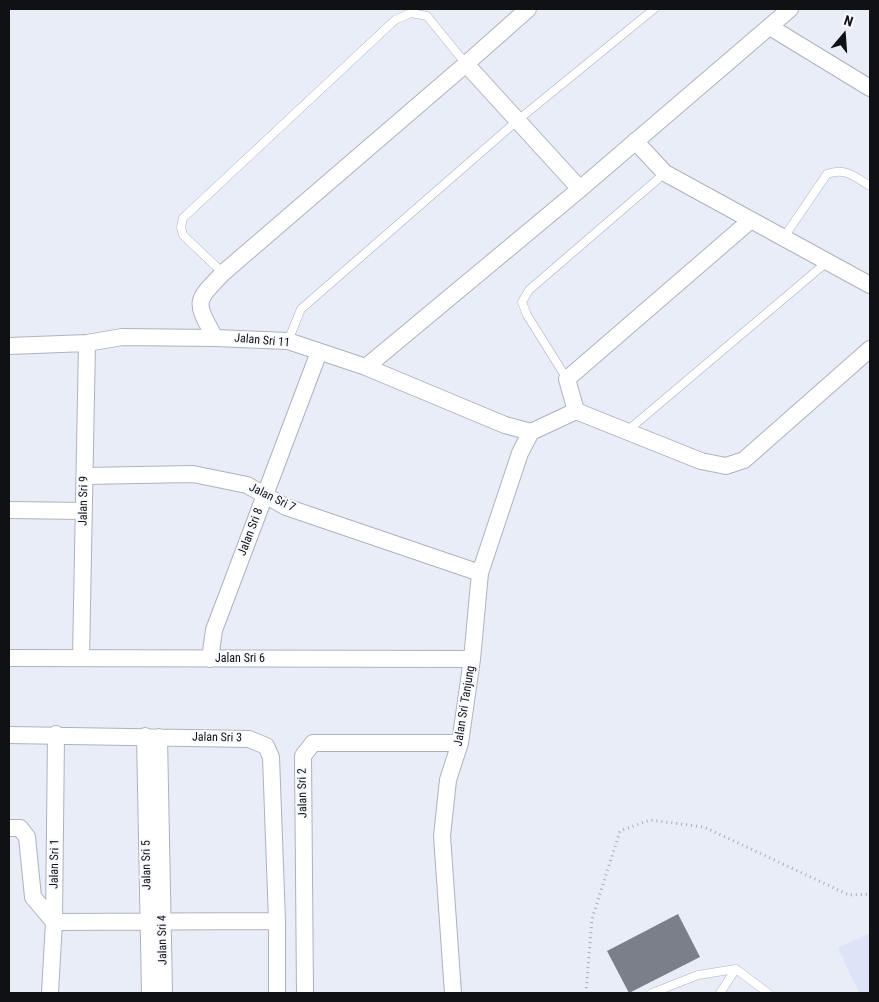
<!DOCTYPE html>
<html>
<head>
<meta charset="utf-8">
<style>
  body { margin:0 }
  #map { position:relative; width:879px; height:1002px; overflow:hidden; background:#e9edf8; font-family:"Roboto Condensed",sans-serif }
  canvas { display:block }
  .frame { position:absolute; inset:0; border:10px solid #101115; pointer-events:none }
  .north { position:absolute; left:819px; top:10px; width:50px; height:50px; -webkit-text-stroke:4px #f9faff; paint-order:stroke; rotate:18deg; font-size:14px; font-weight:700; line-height:20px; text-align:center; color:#101115 }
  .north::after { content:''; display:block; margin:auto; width:18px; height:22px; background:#101115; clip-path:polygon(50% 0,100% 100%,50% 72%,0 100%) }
</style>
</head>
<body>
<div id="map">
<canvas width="879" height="1002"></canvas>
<div class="frame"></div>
<div class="north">N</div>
</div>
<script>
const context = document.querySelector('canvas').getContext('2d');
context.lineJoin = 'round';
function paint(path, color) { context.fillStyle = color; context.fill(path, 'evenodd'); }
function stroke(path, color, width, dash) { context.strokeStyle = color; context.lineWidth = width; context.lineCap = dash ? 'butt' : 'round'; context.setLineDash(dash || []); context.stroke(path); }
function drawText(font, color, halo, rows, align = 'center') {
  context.font = font + ' "Roboto Condensed",sans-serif'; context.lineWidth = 4; context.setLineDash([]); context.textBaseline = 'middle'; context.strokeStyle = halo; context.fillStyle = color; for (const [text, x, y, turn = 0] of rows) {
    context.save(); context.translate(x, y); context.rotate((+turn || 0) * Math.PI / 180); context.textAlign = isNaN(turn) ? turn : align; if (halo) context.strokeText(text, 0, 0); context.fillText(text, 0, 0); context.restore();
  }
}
const built = new Path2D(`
  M870,933V993H859L838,948Z`);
const building = new Path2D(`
  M678,914L700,957L629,993L607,951Z`);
const path = new Path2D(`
  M586,993L592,919L620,831L650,820L704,827L849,895L870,894`);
const service = new Path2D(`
  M784,237L827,174C845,167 855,177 870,186
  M223,273L183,235L181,227L183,218L395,20L411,13L427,16L466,64
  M288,341L301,309L518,120L654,9
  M567,379L527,315L522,302L529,290L665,173
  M627,431L827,262
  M652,993L698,975L736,969L768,993
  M720,993L736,969`);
const minor = new Path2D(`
  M770,27L870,88
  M466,64L580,189
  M635,141L665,173L870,285
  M215,338C195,301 194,303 223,273L466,64L528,9
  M9,346L87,343L122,337L215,338L288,341L366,367L505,425L531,432
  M366,367L580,189L790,9
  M576,411L567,379L751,220
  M85,476L193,474L247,485L286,507L480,573
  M9,510L84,511
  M9,658L472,659
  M81,658L87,343
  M210,659L214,630L319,352
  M9,735L249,739L266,746L271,757L277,921V993
  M145,736L150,993
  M159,737L164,993
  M9,828H20L27,837L33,897L54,922L277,921
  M50,993L54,922L56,734
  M305,993L303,756L313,743H460
  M453,993L442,836L448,780L460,743L472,659L480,573L520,453L531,432L576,411L701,461L726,466L744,460L870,349`);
const streetNames = [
  ["Jalan Sri 11",262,341,5],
  ["Jalan Sri 7",272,498,26],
  ["Jalan Sri 9",84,501,-89],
  ["Jalan Sri 8",251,532,-69],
  ["Jalan Sri 6",240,659],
  ["Jalan Sri Tanjung",465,706,-81],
  ["Jalan Sri 3",217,738,1],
  ["Jalan Sri 2",303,793,-91],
  ["Jalan Sri 1",55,864,-89],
  ["Jalan Sri 5",147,865,-91],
  ["Jalan Sri 4",163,940,-91]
];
paint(built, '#dee4f7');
paint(building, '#7b7f89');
stroke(service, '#aeb2bd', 9);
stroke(minor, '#aeb2bd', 18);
stroke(path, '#a8abb4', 3, [1, 4]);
stroke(service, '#fff', 8);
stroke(minor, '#fff', 16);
drawText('12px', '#101115', '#f9faff', streetNames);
</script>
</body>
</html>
